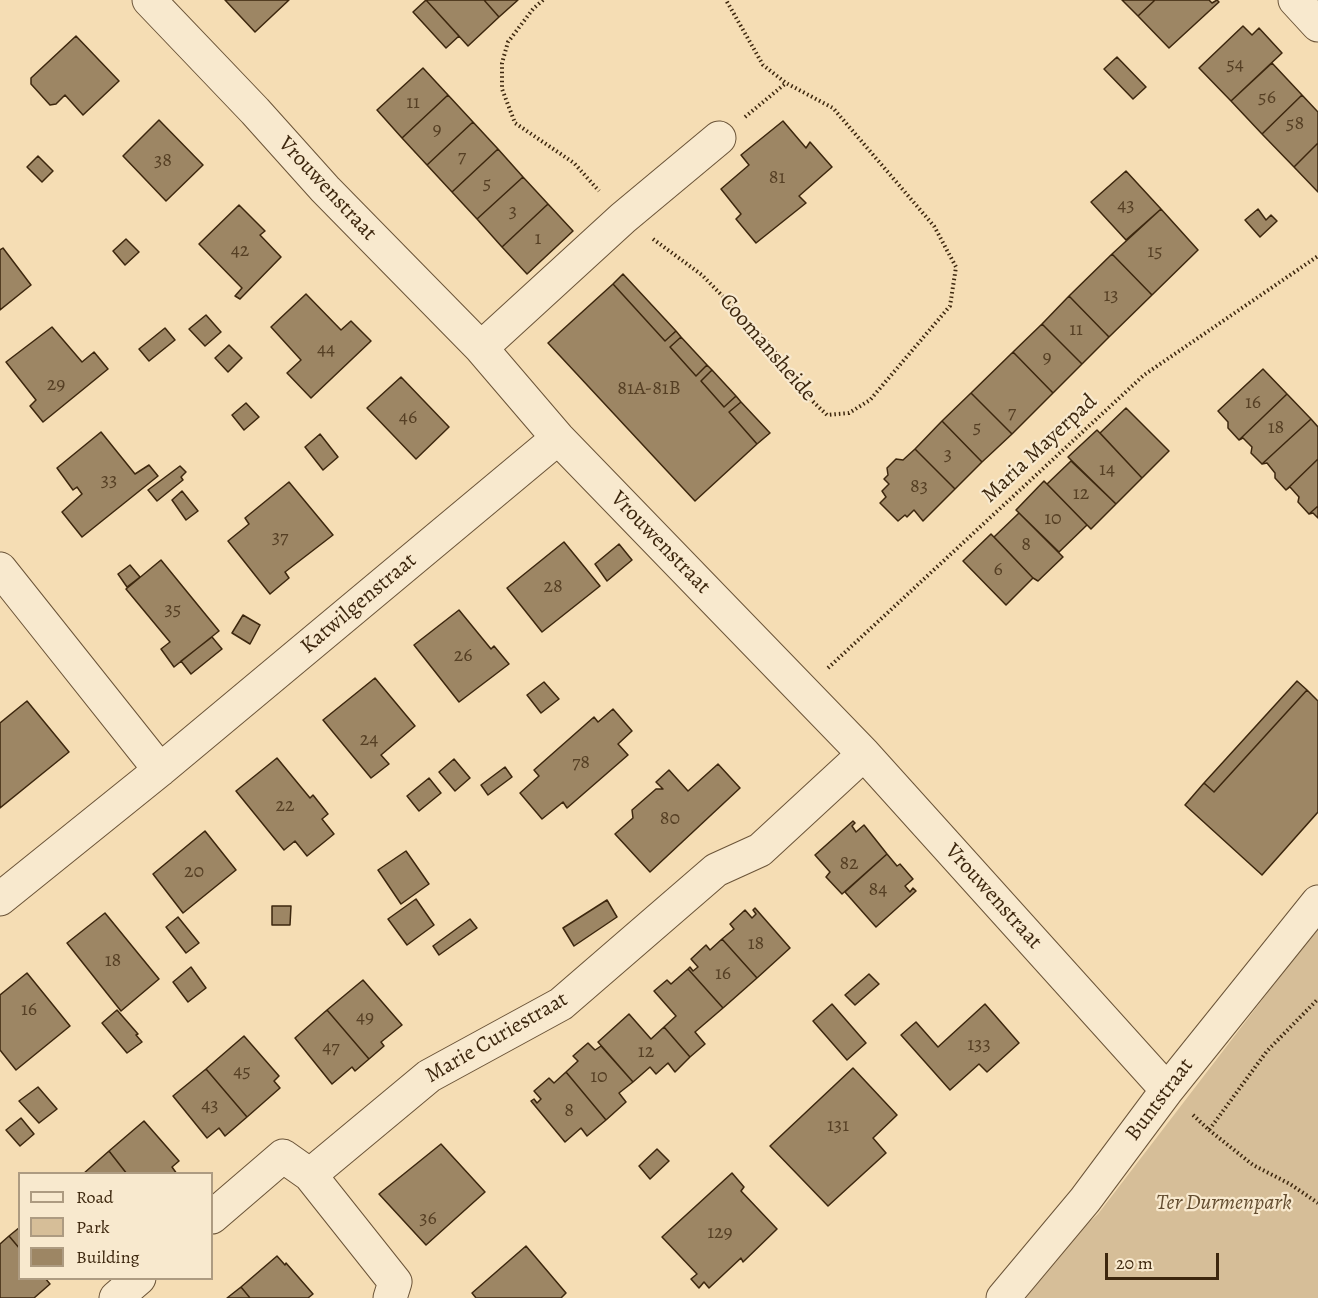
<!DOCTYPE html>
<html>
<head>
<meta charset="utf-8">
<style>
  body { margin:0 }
  #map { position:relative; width:1318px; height:1298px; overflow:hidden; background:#f5ddb4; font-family:Alegreya,serif }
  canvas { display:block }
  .legend { position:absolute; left:18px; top:1172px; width:195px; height:108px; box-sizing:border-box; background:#f8e9ce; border:2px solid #ad9b81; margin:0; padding:8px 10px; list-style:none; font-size:18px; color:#3d270e }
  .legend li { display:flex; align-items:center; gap:12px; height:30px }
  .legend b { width:30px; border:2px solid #ad9b81 }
  .scale { position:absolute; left:1105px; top:1253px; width:114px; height:27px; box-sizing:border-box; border:3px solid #3d270e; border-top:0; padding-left:8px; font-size:18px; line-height:21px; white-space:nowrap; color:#3d270e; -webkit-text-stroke:4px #f8e9ce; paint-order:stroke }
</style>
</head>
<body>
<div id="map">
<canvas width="1318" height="1298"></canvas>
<ul class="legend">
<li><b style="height:8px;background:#f8e9ce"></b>Road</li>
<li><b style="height:16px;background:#d6be98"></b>Park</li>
<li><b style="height:16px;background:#9d8664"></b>Building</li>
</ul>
<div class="scale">20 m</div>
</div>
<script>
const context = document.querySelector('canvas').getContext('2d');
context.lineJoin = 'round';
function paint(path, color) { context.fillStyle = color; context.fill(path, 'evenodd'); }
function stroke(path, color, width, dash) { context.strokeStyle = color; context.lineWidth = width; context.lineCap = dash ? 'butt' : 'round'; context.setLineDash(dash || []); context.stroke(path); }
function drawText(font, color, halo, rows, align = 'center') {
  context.font = font + ' Alegreya,serif'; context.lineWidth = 4.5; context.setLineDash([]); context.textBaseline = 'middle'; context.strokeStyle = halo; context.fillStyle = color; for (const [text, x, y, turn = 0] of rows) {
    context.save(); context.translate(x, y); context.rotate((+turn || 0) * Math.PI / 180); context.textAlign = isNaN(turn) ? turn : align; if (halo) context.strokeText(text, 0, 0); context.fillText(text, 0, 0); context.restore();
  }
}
const green = new Path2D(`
  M1318,927V1298H1019L1062,1248L1098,1214Z`);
const building = new Path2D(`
  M225,0H289L255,32Z
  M426,0H484L499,17L468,46Z
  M426,0L459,36L446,48L413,12Z
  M484,0H518L499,17Z
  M1122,0H1155L1138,16Z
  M1155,0H1209L1212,3L1217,0L1219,2L1169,48L1138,16Z
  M1243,26L1252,35L1259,28L1282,53L1231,101L1199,68Z
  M76,36L119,81L83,115L65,95L56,104L50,105L31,84V78Z
  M1117,57L1146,87L1133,99L1104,69Z
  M1272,63L1302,95L1262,134L1231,101Z
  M423,68L448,95L402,138L377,110Z
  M448,95L473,122L427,165L402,138Z
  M1302,95L1318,112V143L1294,167L1262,134Z
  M159,120L203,165L166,201L123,156Z
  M783,121L806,148L810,142L832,167L799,196L806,203L756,243L736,219L741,214L721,189L749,165L741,155Z
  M473,122L498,149L452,192L427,165Z
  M1318,143V192L1294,167Z
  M498,149L523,177L477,219L452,192Z
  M38,156L53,171L42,182L27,167Z
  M1126,171L1161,209L1126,240L1091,202Z
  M523,177L548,204L502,247L477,219Z
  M548,204L573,231L527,274L502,247Z
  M239,205L265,231L260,235L281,257L240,299L235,296L242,288L199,244Z
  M1161,209L1198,250L1152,295L1112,254Z
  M1258,209L1266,220L1271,215L1277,221L1260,237L1245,220Z
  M126,239L139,252L125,265L113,251Z
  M3,248L31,285L0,310V250Z
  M1112,254L1152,295L1109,337L1069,296Z
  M623,274L676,331L665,341L613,284Z
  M613,284L665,341L676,331L681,337L670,347L696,376L707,365L712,370L701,381L724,407L736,396L741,402L729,412L757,444L695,501L548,343Z
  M306,294L341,330L351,321L371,341L311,398L287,373L301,360L271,327Z
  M1069,296L1109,337L1082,364L1042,324Z
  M206,315L221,332L205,346L189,329Z
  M1042,324L1082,364L1053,393L1013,352Z
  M52,327L82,362L94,352L108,369L43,422L30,406L36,400L6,362Z
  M165,328L175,340L149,361L139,349Z
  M681,337L707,365L696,376L670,347Z
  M229,345L242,358L228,372L215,358Z
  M1013,352L1053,393L1012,434L971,393Z
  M1263,369L1287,394L1239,440L1228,428V422L1218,411Z
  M712,370L736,396L724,407L701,381Z
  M401,377L449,427L416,459L367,408Z
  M971,393L1012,434L982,462L942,421Z
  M1287,394L1311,419L1262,464L1251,453L1252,447L1243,438L1239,440Z
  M741,402L770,433L757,444L729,412Z
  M246,403L259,417L244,430L232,415Z
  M1126,408L1169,451L1142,478L1100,433Z
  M1311,419L1318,427V459L1286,490L1275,478V473L1267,463L1262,464Z
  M942,421L982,462L955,489L915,449Z
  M1097,430L1142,478L1116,504L1068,457Z
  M101,432L135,474L149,465L158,476L82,537L62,512L82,494L77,487L73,490L57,468Z
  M320,434L338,457L323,470L305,447Z
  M915,449L955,489L923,521L914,510L907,517L905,515L898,521L880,503L886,497L882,491L889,484L884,479L888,475L887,468L896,459L903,460Z
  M1318,459V506L1309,514L1298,502L1299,497L1290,487L1286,490Z
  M1071,461L1116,504L1091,529L1047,484Z
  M180,466L186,472L181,477L183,480L157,501L148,490Z
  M1044,481L1087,525L1059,552L1016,510Z
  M289,482L333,535L285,572L289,578L270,594L228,541L249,524L245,518Z
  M182,491L198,511L186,520L172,500Z
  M1318,506V518L1313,513L1309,514Z
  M1019,513L1063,557L1038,581L1033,578L994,537Z
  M991,534L1033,578L1006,605L963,561Z
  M564,542L600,586L542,632L507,588Z
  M619,544L632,560L607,581L595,564Z
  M161,560L219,631L174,667L161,649L170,642L126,589Z
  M130,565L140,577L127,587L118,574Z
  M459,610L491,649L494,646L509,664L459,702L414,645Z
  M243,615L260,625L250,644L232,633Z
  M212,637L222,649L191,674L181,661Z
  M375,678L415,726L381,755L389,764L371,778L323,720Z
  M1297,681L1307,690L1214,792L1204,783Z
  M544,682L559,699L541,713L527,695Z
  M1307,690L1318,701V812L1262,875L1185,805L1204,783L1214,792Z
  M27,701L69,752L0,808V723Z
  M613,709L632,731L618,744L628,755L567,808L563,802L542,819L520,793L539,776L534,770L594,717L598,722Z
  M277,758L310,798L313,795L328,814L322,819L334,834L307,856L295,841L284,850L236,791Z
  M454,759L470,778L455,791L439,772Z
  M718,764L740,788L650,872L615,834L633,818L632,810L656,789H663L656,782L669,770L688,791Z
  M505,767L512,777L488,795L481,785Z
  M429,778L441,793L419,811L407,796Z
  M853,821L855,823L852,826L856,832L864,825L887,854L842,894L826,877L830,872L815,855Z
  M205,831L236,870L183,913L153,874Z
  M406,851L429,884L401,904L378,870Z
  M887,854L897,866L900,864L913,879L905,886L910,892L913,888L916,891L876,927L845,892Z
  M416,899L434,925L407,945L388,919Z
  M607,900L617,917L574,946L563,928Z
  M272,906H291L290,925H272Z
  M755,908L790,948L757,978L722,939L734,929L730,924L745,910L752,918L756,914L753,910Z
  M105,913L159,979L121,1011L67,943Z
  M178,917L199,943L186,953L166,927Z
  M470,919L477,928L439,955L433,946Z
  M722,939L757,978L723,1008L688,969L690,967L693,971L698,967L691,959L706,945L710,950Z
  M191,967L206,988L188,1002L173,982Z
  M688,969L723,1008L695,1032L705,1044L690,1057L664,1027L676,1016L654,991L667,980L671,984Z
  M27,973L70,1026L16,1070L0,1050V995Z
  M869,974L879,984L855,1005L845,995Z
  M363,980L402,1025L381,1042L384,1046L369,1059L327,1010Z
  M832,1004L866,1043L847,1060L813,1021Z
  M985,1004L1019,1043L987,1072L979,1064L950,1090L901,1035L916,1022L938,1047Z
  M117,1010L138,1034L136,1035L142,1042L127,1053L102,1023Z
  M327,1010L369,1059L355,1071L352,1067L332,1084L295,1038Z
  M629,1014L651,1039L664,1027L690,1057L675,1072L668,1063L656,1074L650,1067L633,1082L598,1042Z
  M244,1036L279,1076L274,1081L280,1088L247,1117L206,1069Z
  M588,1043L595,1050L601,1046L633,1082L619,1093L626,1102L606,1120L566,1072L578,1061L573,1056Z
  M853,1068L897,1115L873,1138L886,1153L828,1206L770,1146Z
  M206,1069L247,1117L225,1136L219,1128L207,1138L173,1096Z
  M566,1072L606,1120L587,1136L581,1128L565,1142L531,1101L534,1099L537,1103L541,1099L534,1091L549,1078L554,1083Z
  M38,1087L57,1109L39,1123L19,1101Z
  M21,1118L34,1134L20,1146L6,1130Z
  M144,1121L179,1161L172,1167L177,1174H127L109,1151Z
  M441,1144L485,1192L426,1245L379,1194Z
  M657,1149L669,1161L650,1179L639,1166Z
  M109,1151L127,1174H83Z
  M732,1173L744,1187L741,1191L777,1229L743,1262L741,1258L709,1288L704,1282L699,1288L691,1279L697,1274L662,1237Z
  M20,1227V1249L9,1236Z
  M9,1236L20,1249V1278H45L50,1284L34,1298H0V1244Z
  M526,1246L566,1293L561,1298H476L472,1293Z
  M277,1256L285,1265L286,1263L313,1294L308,1298H250L241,1287Z
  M241,1287L250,1298H227Z`);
const path = new Path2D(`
  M543,0L533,9L508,42L502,63V89L515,123L574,163L599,191
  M745,117L786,83
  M653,239L702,275L770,345L801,390L827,415L849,413L870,400L950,306L956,267L934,226L833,108L786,83L763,65L726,0
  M828,668L1144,375L1318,256
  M1193,1115L1209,1130L1267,1051L1318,999
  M1209,1130L1253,1165L1290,1184L1318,1203`);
const minor = new Path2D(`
  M149,0L255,111L325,189L481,348L558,438L864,754L1167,1090
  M1295,0L1318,25
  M481,348L623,218L719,138
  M0,569L160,770
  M0,899L160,770L558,438
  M310,1175L395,1282L390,1298
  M212,1217L283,1156L310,1175L429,1076L561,1004L716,870L760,850L864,754
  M116,1298L139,1278
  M1003,1298L1085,1200L1167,1090L1318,902`);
const numberNames = [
  ["54",1235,65],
  ["56",1267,98],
  ["11",413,103],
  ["58",1295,124],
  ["9",437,130],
  ["7",462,157],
  ["38",163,161],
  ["81",777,178],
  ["5",487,184],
  ["43",1126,206],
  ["3",513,212],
  ["1",538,239],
  ["42",240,251],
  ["15",1155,252],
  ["13",1111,296],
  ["11",1076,330],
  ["44",326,350],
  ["9",1047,358],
  ["29",56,385],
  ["81A-81B",649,389],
  ["16",1253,403],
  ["7",1012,413],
  ["46",408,418],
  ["5",977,428],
  ["18",1276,428],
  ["3",948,455],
  ["14",1107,470],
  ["33",109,481],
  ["83",919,487],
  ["12",1081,494],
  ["10",1053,519],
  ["37",280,538],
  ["8",1026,545],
  ["6",998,570],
  ["28",553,587],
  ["35",173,610],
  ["26",463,656],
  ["24",369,740],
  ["78",581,763],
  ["22",285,806],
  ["80",670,819],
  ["82",849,864],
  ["20",194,872],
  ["84",878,890],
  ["18",756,944],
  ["18",113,961],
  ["16",723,974],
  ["16",29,1010],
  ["49",365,1018],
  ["133",979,1045],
  ["47",331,1048],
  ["12",646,1052],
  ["45",242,1072],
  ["10",599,1077],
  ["43",210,1106],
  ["8",569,1111],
  ["131",838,1126],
  ["36",428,1219],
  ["129",720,1233]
];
const streetNames = [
  ["Vrouwenstraat",327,189,47],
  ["Coomansheide",767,348,49],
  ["Maria Mayerpad",1040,449,-43],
  ["Vrouwenstraat",660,543,46],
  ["Katwilgenstraat",359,604,-40],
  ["Vrouwenstraat",993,897,48],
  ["Marie Curiestraat",497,1038,-30],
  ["Buntstraat",1160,1100,-53]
];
const parkNames = [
  ["Ter Durmenpark",1224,1204]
];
paint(green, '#d6be98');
paint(building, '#9d8664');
stroke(building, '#3d270e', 1.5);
stroke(minor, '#6b5438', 35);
stroke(path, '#3d270e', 4, [1.5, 3]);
stroke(minor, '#f8e9ce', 33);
drawText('20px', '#553f24', null, numberNames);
drawText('22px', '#3d270e', '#f8e9ce', streetNames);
drawText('italic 22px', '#634d30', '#f8e9ce', parkNames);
</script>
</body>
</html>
